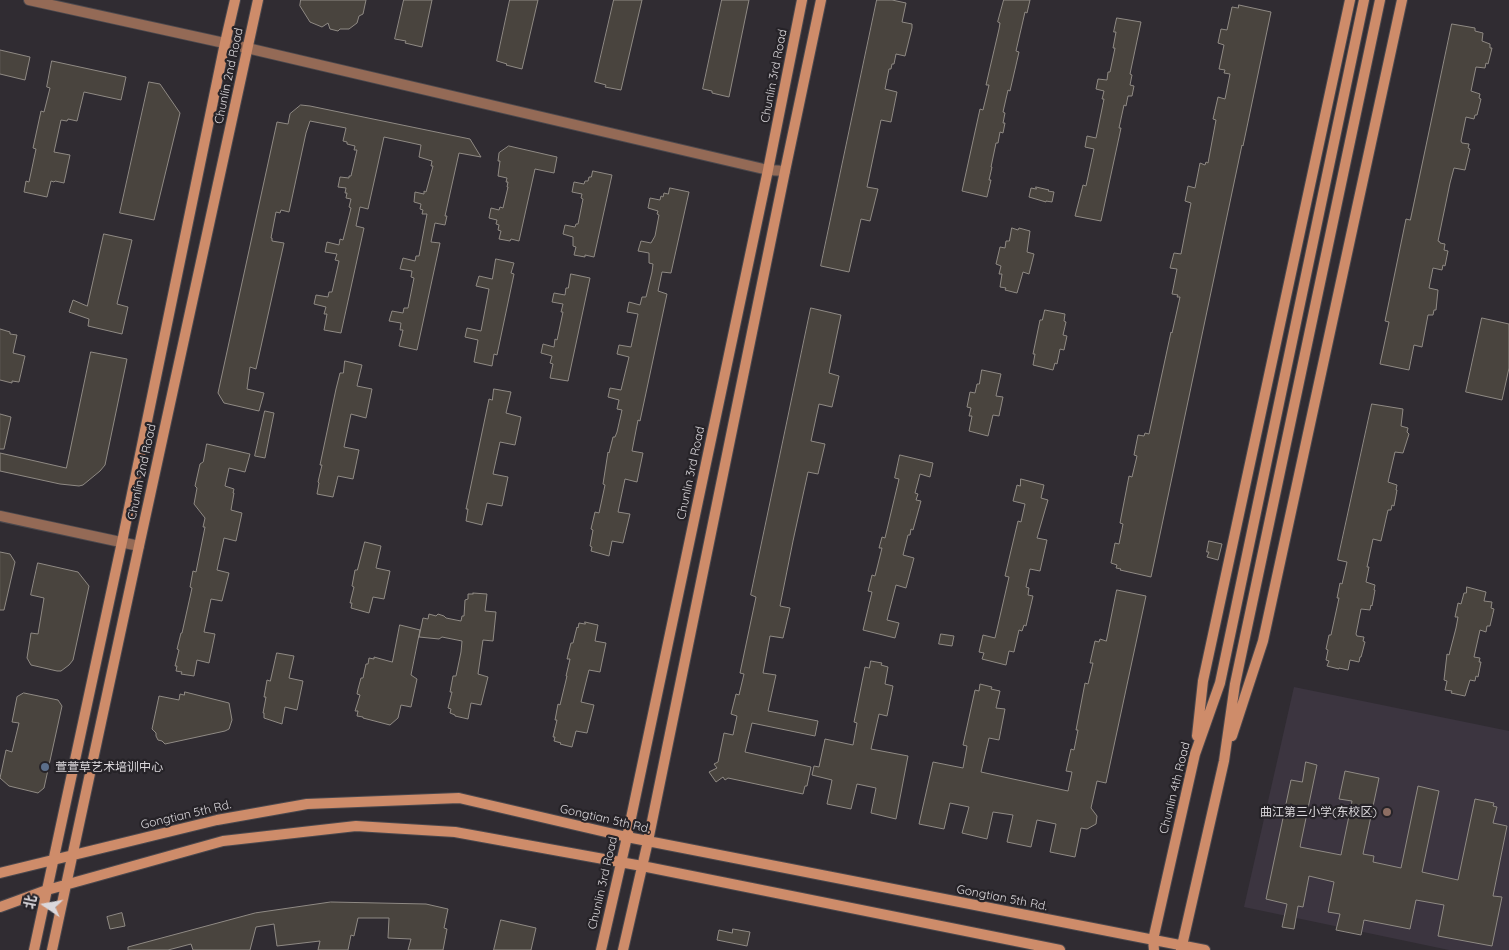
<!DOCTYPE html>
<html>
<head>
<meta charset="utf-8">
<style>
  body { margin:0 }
  #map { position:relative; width:1509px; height:950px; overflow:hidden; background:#302c32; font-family:Quicksand,"Noto Sans SC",sans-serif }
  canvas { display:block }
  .north { position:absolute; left:20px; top:880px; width:50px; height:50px; -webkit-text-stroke:4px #262328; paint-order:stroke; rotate:282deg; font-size:14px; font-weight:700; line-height:20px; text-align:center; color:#dbd8dc }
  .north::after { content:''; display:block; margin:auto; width:18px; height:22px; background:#dbd8dc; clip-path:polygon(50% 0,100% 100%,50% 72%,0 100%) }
</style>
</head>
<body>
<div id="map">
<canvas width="1509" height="950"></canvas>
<div class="north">北</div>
</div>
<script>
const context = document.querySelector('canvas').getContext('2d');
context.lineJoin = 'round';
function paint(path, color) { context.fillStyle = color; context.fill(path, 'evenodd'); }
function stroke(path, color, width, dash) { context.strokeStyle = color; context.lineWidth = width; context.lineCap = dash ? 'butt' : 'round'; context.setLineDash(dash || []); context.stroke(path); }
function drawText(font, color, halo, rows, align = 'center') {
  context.font = font + ' Quicksand,"Noto Sans SC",sans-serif'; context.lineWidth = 4.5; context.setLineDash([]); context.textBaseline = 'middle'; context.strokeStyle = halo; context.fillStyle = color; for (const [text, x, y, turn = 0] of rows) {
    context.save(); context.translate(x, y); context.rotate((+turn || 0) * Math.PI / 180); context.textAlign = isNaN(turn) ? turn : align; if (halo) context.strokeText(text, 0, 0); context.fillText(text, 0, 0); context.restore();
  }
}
const built = new Path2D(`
  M1294,687L1509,731V950H1449L1244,907Z`);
const building = new Path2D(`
  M301,0H366L363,14L359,16L357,23L349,29H340L338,31L330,29L328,23L322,27L310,22L300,6Z
  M404,0H432L422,47L405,43L406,41L395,39Z
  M510,0H538L522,69L506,65L507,64L497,61Z
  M614,0H642L621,90L605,87L606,85L595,82Z
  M722,0H749L729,97L712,93V91L703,89Z
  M877,0H892L906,3L902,22L912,24V28L905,56L896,54L894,64H892L891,69H889L885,89L897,92L891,122L881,120L867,187L878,189L870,221L861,219L849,272L821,266Z
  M1004,0H1030L1027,13L1025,12L1016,51L1019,52L1010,91L1008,90L1003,112L1005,113L1003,123H1005L1003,133L1000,132L998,143H996L991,167H992L989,180H991L987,197L962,191L980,109L983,110L989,85H986L999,29L1000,23L998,22Z
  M1239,5L1271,12L1243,146L1242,145L1151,577L1120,570L1121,569L1116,568L1117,565L1111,563L1115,543L1119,544L1123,524L1120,523L1129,476L1132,477L1137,456L1134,455L1138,435L1144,436L1145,433L1149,434L1171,332L1172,333L1180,297H1177L1178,295L1172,294L1177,269L1170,268L1174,253L1181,254L1191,203L1185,201L1188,186L1195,188L1200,163L1205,165L1206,162L1208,163L1216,120L1213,119L1218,97L1225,99L1230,74L1224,73L1225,70L1219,69L1224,45L1218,43L1221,29L1227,30L1232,7L1238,8Z
  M1117,18L1141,22L1130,74L1132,75L1130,85L1134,86L1132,96H1128L1126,106L1124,105L1119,128H1121L1101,221L1075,216L1083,185L1086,186L1094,149L1085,147L1087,136L1096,138L1104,99H1102L1104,91L1096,89L1098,79L1107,80L1108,72H1110L1115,48H1113L1116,32H1114Z
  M1452,24L1475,28V31L1483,33L1482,41L1490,44V48H1492L1488,64L1486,63L1485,68L1476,67L1471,91L1480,94L1479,98L1481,99L1477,115H1475L1474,119L1466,117L1461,141L1462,143L1469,144L1468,148L1470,149L1465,170L1454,168L1450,183L1438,241L1440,242V243L1445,244L1444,250L1448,251L1445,266L1443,265L1442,270L1433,268L1429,288L1438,290L1436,310H1434L1433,315H1428L1422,347L1414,345L1409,370L1380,364L1389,322L1385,321L1406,219L1410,220Z
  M0,50L30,57L25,80L0,74Z
  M52,61L126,77L121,100L84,92L77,121L68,119L67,121L61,120L54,152L70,155L64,183L55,181L54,182L51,181L47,197L24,192L26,181L29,182L36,149L33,148L41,111L44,112L50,88L47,87Z
  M149,82L160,84L180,113L154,220L120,213Z
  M301,105L310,106L470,139L481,157L459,153L445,216H447L445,225L435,223L431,242L440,243L417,350L399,346L403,330H400L401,323L389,321L392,311L403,313L404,308H408L414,278L411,277L412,271L400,269L403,258L415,261L416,256H419L427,214H422L423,210L420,209L421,204L414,202L415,192L424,194V191L426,192L433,166H431L432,161L419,157L421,145L384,137L368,209L360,207L356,226L364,228L341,333L324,330L327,314H324L326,307L314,304L316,295L328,297L329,292H332L339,261L335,260L337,254L325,252L327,242L339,245L340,239L343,240L351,208L349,207L351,199L346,198L347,193H345L346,188L338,187L340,177L349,178V176H351L357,150H354L355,146L347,144V142L343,141L346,128L310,121L306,133L289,212L281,210L280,213L276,212L271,238H272V241L284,243L256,369L250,367L247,389L264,393L259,411L224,403L218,393L277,122L288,124L290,114Z
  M509,146L557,157L554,173L535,169L519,241L511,239L510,241L499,239L501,231L498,230L499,225L496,224L497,220L489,218L491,208L499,210L500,207L503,208L508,187H507L508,182H506L507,178L498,176L500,161H498L499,153Z
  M593,171L612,175L594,257L585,255V257L574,255L576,247L573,246V237L563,234L565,225L575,227L576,224H578L583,199L581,198L582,194L572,192L574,182L584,184L585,181H588L589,177H591Z
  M1036,187L1049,190L1048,191L1054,192L1052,202L1046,201V202L1029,197L1031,188L1036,189Z
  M670,188L689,192L671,273L662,272L658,291L667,294L640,421L638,420L632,451L643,453L637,482L625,479L618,512L630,514L623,543L612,541L609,556L591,551L592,547L590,546L593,530L591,529L595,512L599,513L605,485L603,484L608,452L609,453L613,437H615L617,432L622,410L617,409L619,400L608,397L610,388L621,390L629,357L617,354L619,345L631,347L638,314L627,312L629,302L640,305L642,297H646L652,272L653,264L649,263V253L638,251L641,241L651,243L655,236L659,215L657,214L658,211L648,208L650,198L660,200L661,196L663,197L664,193L668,194Z
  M1012,228L1018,230L1019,228L1030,231L1027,252L1034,254L1029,274L1023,272L1017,293L1005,290L1006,288L1000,287L1002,274H999L1001,266L996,264L1000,247L1005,248L1006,241H1009Z
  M104,234L132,240L117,304L128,307L122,334L88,326L89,319L69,312L73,300L87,306Z
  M496,259L514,263L511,273L514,274L497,355L494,354L492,366L474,362L478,340L465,337L467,328L481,331L489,289L476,286L479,276L492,279Z
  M571,274L590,278L568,381L550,378L553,364L550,363L552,356L541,353L543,344L554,347L555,339L557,340L563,312H561L563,304L552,302L554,293L565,295L566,288H568Z
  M811,308L841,315L829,373L839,376L832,407L819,404L811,441L825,444L818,474L808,472L793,541L780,606L790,608L783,638L770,636L763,673L776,675L768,711L818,721L815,736L752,723L745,752L811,767L807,786H805L803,794L728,778L725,780L723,777L716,782L709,772L717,768L714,764L718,762L724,733L733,735L737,716L731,714L736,694L739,695L744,674L740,673L756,597L751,595Z
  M1045,310L1065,314L1064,321L1066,322L1063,335L1067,336L1064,350L1060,349L1057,364L1055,363L1053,370L1033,365L1035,354H1033L1040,320H1042Z
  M1482,318L1509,324V368L1502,400L1466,392Z
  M0,329L10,332V334L17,335L13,353L25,356L19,382L12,381V383L0,380Z
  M91,352L127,359L105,465L100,471L83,485L79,486L60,484L0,471V453L66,468Z
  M345,361L362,365L357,386L372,389L366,418L351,414L344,447L359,450L353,479L338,476L333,497L317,494L319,483L318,482L322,465H320L336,389L340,373H343Z
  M982,370L1001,374L996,396L1003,397L999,416L993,415L988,436L969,431L972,416H969L971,408L967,407L970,392L975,393L977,384H979Z
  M494,389L511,392L506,413L521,417L515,445L500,442L493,474L508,477L502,506L487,503L482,525L466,521L468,509H466L489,399L492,400Z
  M1372,404L1403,409L1401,426L1408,428L1407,432L1409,434L1403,453L1395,452L1388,482L1397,485L1396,490H1397L1394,506L1392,505L1391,510H1388L1381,541L1373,539L1367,567H1369L1366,582L1375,585L1374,590H1375L1372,606L1371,605L1370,610L1361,609L1356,634L1357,636L1364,637L1363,641L1365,642L1361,657H1360L1359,662L1350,660L1348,670L1339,668V669L1327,666L1329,661L1326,660L1328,650L1326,649L1329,635H1331L1339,598H1337L1340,583L1342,584L1347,562L1338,560Z
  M265,411L274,413L265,458L255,456Z
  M0,414L11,417L4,449H0Z
  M207,444L250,454L245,472L229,468L225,486L234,489L233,493H234L231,510L242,513L236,541L224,538L217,570L229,573L222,601L211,599L204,632L215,634L209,663L197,660L194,676L181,674L182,672L176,671L177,666H175L179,650L177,649L181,633H182L192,588L190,587L193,571L196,572L205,527H203L205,518L194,504L197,488L195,486L200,464L203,462Z
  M900,455L933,463L930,477L920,474L915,493L918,494L916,500L921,501L913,530L911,529L910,535H908L903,555L914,558L906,588L896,585L887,620L899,623L895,638L863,630L872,592L868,591L872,575L875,576L882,548H879L882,537L885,538L899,479L895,478Z
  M1021,479L1044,485L1041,498L1048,500L1037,538L1047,540L1040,571L1030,569L1026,587L1029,588L1028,595L1033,596L1026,626L1024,625L1022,631L1019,630L1014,652L1009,651L1006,665L982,659L984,653L979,652L983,635L995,638L1009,577L1005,576L1018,521L1021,522L1025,504L1013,501L1017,485L1020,486Z
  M1209,541L1222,544L1218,560L1207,557L1209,552H1207Z
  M365,542L381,546L376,568L390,571L384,599L373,597L369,613L351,608L352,603H350L354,587L352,586L355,570H357Z
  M0,552L10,554L15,562L4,610H0Z
  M38,563L78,572L89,586L73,660L69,665L61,671H57L31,665L27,658L31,633L38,634L44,598L31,595Z
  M1467,587L1486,592L1484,601L1492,602L1491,608L1494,609L1490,626H1487L1486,632L1480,630L1474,657L1480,658L1479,662H1481L1478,677L1476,676L1475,681L1470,680L1465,696L1451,693L1452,691L1445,690L1447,681L1444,680L1447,654L1449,655L1456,628L1458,617H1455L1458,603L1461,604L1464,593H1466Z
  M1117,590L1146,596L1106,783L1097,781L1091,808L1097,816L1096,824L1087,829L1081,828L1075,857L1050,852L1056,824L1037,820L1031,847L1007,842L1013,815L993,812L987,839L962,833L969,807L950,803L944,829L919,824L933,762L963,768L967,746L963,745L975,690L979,691L980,684L992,687L991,689L1000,691L996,708L1005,709L999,740L989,738L981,772L1068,791L1072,772L1066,771L1071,749L1074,750L1078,730H1076L1085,683L1088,684L1093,663H1090L1095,641L1099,642L1100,639L1106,641Z
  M473,593L487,594L485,611L496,612L493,641L483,640L478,674L488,677L481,705L471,703L468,719L455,716V715L450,713L451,709L448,708L452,692H450L453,676H456L461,652L462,641L442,637L439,639L419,637L423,618L428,619L429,614L436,616L438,614L444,616L446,618L461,621L462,616H464L465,600L468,599V594H473Z
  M585,622L598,625L595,641L606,643L600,672L589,670L581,702L594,705L587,733L576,731L572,747L560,744L561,743L554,741L555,737H553L557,720H555L558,704L560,705L567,676H566L570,659H567L571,643H573L577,627L578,628L579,623L585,624Z
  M400,625L420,630L411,675L417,679L411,707L401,705L398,718L390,725L363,718V717L357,716L358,711H355L360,695L357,694L358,689L361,678H363L366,664H368L369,658L374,659V657L392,662Z
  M941,634L954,636L952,646L939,644Z
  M277,653L294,656L289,678L303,681L297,710L285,707L282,724L264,718V713H263L266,697H264L267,680L270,681Z
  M871,661L882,663L881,665L888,667L885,684L893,686L887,716L879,714L871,749L908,756L896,819L871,813L876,788L857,784L851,809L827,804L832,780L812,775L814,766L819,767L825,739L853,745L857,723L854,722L865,667L869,668Z
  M185,692L229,703L232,720L229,729L225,731L165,744L162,741L158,740L156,736V733L152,729L159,696L179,700L180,694L184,695Z
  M24,693L58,700L62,706L44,788L38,793L9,786L0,778L6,750L12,752L19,723L12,722L17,697Z
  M1306,762L1317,765L1300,847L1341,855L1352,801L1339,799L1345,771L1379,778L1363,854L1374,856L1373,862L1401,868L1418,786L1439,791L1422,872L1458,880L1475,799L1494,803L1493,806L1497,807L1493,823L1507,826L1493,896L1502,897L1492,946L1438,936L1444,905L1416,900L1410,929L1364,920L1361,935L1336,930L1340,914L1328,912L1334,882L1309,876L1303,907L1298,906L1294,929L1282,927L1287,904L1266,899L1291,780L1302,782Z
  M331,902L426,904L448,909L444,928L447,929L443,950H408L411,939L388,938L389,918H358L354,936L351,935L348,950H318L320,941L277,946L274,924L256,927L250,950H193L191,944L168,950H128V947L255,913Z
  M122,913L125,926L110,929L107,917Z
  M501,920L536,928L531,950H494Z
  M733,929L750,932L747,946L717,940L719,930L732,933Z`);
const street = new Path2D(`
  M29,0L247,48L768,170L785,171
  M0,516L139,546`);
const secondary = new Path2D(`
  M1197,736L1203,681L1350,0
  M1232,736L1263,641L1402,0
  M0,873L217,820L307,804L459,798L627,837L1205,950
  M0,907L47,890L223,841L356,826L455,832L642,866L1060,950
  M34,950L122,542L225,43L235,0
  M52,950L139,546L258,0
  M601,950L627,837L768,170L802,0
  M623,950L648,841L785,171L821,0
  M1154,950L1153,940L1195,754L1220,683L1364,0
  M1181,950L1224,761L1235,684L1380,0`);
const markers = [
  [45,767,5,"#5c6f8a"],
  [1387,812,5,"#8d6e63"]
];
const streetNames = [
  ["Chunlin 2nd Road",229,76,-78],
  ["Chunlin 3rd Road",774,76,-79],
  ["Chunlin 2nd Road",142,472,-78],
  ["Chunlin 3rd Road",691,473,-78],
  ["Chunlin 4th Road",1175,788,-76],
  ["Gongtian 5th Rd.",186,815,-13],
  ["Gongtian 5th Rd.",605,819,13],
  ["Chunlin 3rd Road",603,883,-77],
  ["Gongtian 5th Rd.",1002,898,11]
];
const poiNames = [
  ["萱萱草艺术培训中心",55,767],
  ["曲江第三小学(东校区)",1377,812,"right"]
];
paint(built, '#3c3540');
paint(building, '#49443e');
stroke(building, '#8f8a84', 1);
stroke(street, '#4b484d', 12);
stroke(secondary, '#4b484d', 12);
stroke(street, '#946a56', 10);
stroke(secondary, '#ce8c6a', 10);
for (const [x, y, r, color] of markers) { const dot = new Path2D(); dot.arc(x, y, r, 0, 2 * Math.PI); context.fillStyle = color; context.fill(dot); stroke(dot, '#262328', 2); }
drawText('12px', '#dbd8dc', '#262328', streetNames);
drawText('12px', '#dbd8dc', '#262328', poiNames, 'left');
</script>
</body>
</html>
